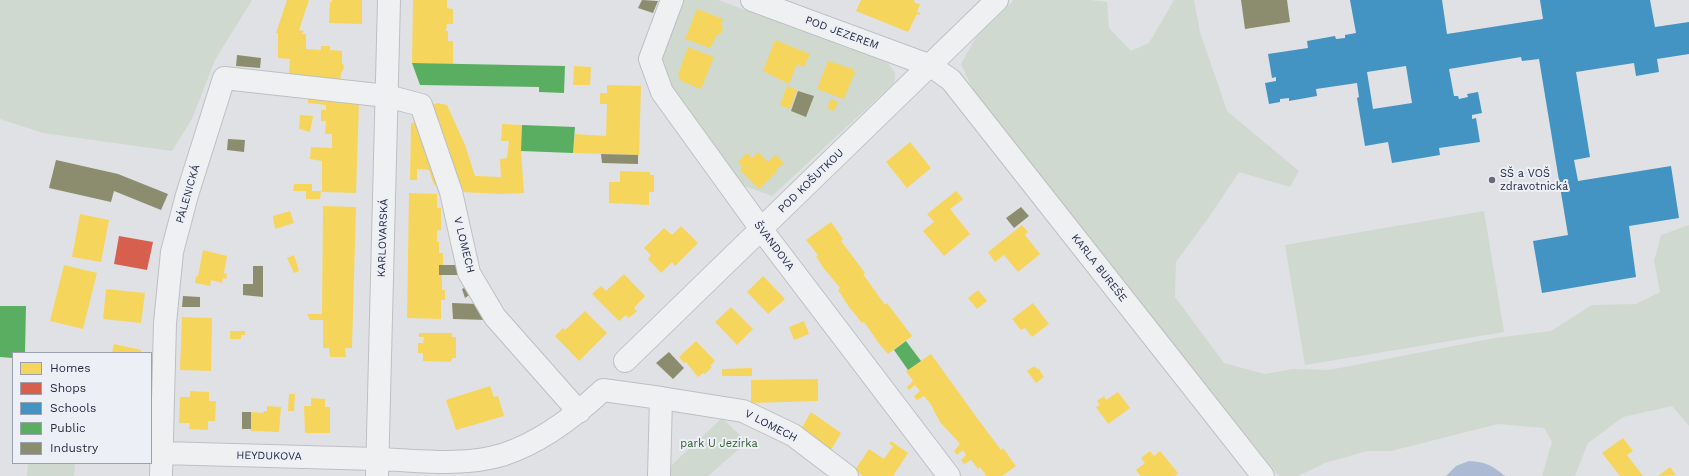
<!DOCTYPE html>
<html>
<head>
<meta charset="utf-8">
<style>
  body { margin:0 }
  #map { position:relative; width:1689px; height:476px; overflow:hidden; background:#e0e1e5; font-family:"Work Sans",sans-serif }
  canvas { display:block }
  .legend { position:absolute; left:12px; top:352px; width:140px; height:112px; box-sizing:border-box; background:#edeff6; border:1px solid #9da1ad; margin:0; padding:5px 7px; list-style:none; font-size:12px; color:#252c40 }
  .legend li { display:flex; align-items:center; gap:8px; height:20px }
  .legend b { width:20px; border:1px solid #9da1ad }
</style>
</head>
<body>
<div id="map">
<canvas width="1689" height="476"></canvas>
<ul class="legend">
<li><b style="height:11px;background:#f6d55c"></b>Homes</li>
<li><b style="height:11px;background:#d6604d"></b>Shops</li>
<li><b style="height:11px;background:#4393c3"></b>Schools</li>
<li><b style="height:11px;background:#5aae61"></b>Public</li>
<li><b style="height:11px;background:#8c8c6e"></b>Industry</li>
</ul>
</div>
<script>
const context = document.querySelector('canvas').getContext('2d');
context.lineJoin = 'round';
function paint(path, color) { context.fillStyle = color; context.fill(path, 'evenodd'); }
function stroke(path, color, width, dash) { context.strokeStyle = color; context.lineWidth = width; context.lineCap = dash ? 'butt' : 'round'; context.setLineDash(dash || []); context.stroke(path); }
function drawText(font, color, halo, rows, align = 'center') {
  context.font = font + ' "Work Sans",sans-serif'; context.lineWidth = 4; context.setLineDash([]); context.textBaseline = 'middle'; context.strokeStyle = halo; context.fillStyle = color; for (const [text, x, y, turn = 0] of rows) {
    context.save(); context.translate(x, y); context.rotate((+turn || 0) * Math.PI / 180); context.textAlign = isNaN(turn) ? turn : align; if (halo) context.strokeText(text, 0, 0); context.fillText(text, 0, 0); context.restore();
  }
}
const green = new Path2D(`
  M0,0H252L215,60L192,119L172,151L43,133L0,119Z
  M683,0H718L888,63L895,73L894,83L772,196L742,185L669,84L660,57Z
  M1014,0H1090L1107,2L1109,28L1131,51L1149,43L1174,0H1194L1200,32L1227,111L1299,171L1290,187L1239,172L1209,217L1176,262L1175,297L1224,363L1265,374L1293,369L1329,370L1495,338L1551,331L1592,305L1636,304L1660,292L1654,261L1661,235L1689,225V426L1672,406L1623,417L1588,443L1575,476H1542L1552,442L1544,428L1498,424L1391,451H1367L1325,463L1298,476H1279L978,101L961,64L976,37Z
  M1484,211L1504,332L1305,365L1285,245Z
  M722,418L747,442L708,476H660Z
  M28,463H75L74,476H27Z`);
const water = new Path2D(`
  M1469,461C1485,462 1492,465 1505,476H1446L1456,466Z`);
const homes = new Path2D(`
  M287,0H309L299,30L304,31L301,34H306V49L321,50V46H330V50L342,51V63L344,66L343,70L341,73L340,82L293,78L289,73L290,59L278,58V33H276Z
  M332,0H362V24L329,23L330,2H332Z
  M413,0H447V8L453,9V24H447L446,31H448V41H453V64L412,63Z
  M861,0H914L915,3L920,4L917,12L920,13V15L917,14L908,32L856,11Z
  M697,9L723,19L721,24L723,28L721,33L717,35L710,48L685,39Z
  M775,40L810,54L804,67L797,64L789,84L763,71Z
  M688,47L714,57L701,89L681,81L678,75Z
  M828,61L853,69L855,72L844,99L817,89Z
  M574,66L591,67L590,85H573Z
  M607,85L641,86L639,155L573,153L575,134L606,136L607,104H600V93H607Z
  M787,86L797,90L790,109L780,105Z
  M308,97L326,101L359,102L356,193L322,192V161L310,159L311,147L332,148V134H325L326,121H321V110H326V105L308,103Z
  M831,99L838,102L834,111L827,108Z
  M437,103L447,105L465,145L475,176L501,177L500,159L507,158L509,141H501L502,124L522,125L521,151L524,193L503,194L461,192L449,149L430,106Z
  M300,115L313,116L310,132L299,129Z
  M422,121L443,182L434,185L429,170L417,169V180H410L411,123Z
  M910,142L931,168L907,188L886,162Z
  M758,152L768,162L776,155L784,163L776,170L777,172L759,189L740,170L743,167L738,162L747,153L752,158Z
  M620,171L650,172V175H654V192H649V205L609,203V182H620Z
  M294,184H312V191H321L320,199H306V191H293Z
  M956,191L963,199L950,209L970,234L944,256L923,231L934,222L927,214Z
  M409,193L437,194V208H441V230H437V242H439V253H443V265H439V275H442V290H445V300H441V319L407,318Z
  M323,206L356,207L352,348H345L346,357H330L329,348H323V320H310L307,314H322Z
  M290,211L294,223L275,229L273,216Z
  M80,214L109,220L101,262L72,257Z
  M831,222L843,239L841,241L865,273L863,274L885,305L887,303L912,336L888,354L880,345L864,322L862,323L849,307L838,290L840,288L822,266L816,256L818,255L806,240Z
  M1022,225L1028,232L1025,235L1040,254L1018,272L1004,255L995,262L988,252Z
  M681,226L698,243L675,266L672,262L661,273L648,259L651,255L644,248L664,228L672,235Z
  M203,250L227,256L224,273L227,274L226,279L223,278L222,283L211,280L210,286L195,283L196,276L198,277Z
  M294,255L299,271L294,273L287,258Z
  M64,265L97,273L83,329L50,321Z
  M624,274L645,296L634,308L637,311L629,318L626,315L619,321L592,294L601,286L606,291Z
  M763,276L785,299L768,314L747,292Z
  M106,289L145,293L141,323L103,319Z
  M978,290L987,301L977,309L968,298Z
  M1033,303L1049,324L1032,337L1025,328L1021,330L1012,319Z
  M731,307L753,329L737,345L715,322Z
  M585,311L607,333L579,361L555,336L563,328L565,330Z
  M182,317L212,318L211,371L180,370Z
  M804,321L809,334L794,340L789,327Z
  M230,331H245V335H241V339H230Z
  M419,333H452V337H456V358H452L451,362L423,361V353H418V343H423L424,337H419Z
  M696,341L715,361L710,366L712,367L705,374L703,373L698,377L686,362L684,363L679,357Z
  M114,344L141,350V353H112Z
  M931,354L977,418L1001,450L1003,448L1016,466L1002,476H984L986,475L980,467L978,469L971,460L964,464L961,460L966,455L963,450L957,455L954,451L960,444L940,422L930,403L924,396L917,400L914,396L920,391L915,385L909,390L907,387L913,381L906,371Z
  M1034,366L1037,369L1038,368L1044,377L1036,383L1027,371Z
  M752,368V376H722V369Z
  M818,379V401L751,403V380Z
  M490,386L494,397L498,396L504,416L456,430L446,400Z
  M190,391L209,392V401H216L215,421H208V430L189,429L190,423H179L180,397H190Z
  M1118,392L1130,408L1108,424L1096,407L1100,405L1097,401L1104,396L1106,400Z
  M289,394H295L294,411H288Z
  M311,398L325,399V407H330V433H305L304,406H311Z
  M267,406L281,407L279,432L251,431V412L263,413L264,411H267Z
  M811,412L841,433L829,453L798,434Z
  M1623,438L1633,451L1627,455L1643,476H1620L1602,453Z
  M891,441L908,453L893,476H863L855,470L869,449L884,459L893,446L889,444Z
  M1150,451L1154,456L1160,451L1178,473L1175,476H1141L1136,470L1145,463L1141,458Z
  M1670,467L1676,475L1658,476Z`);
const shops = new Path2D(`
  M119,236L153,242L147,270L114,264Z`);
const schools = new Path2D(`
  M1350,0H1442L1447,34L1543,19L1540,0H1650L1655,27L1689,22V54L1657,59L1659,72L1636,76L1634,63L1576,72L1590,157L1574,160L1578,181L1671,166L1679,218L1629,226L1636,277L1542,293L1533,241L1568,235L1539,59L1522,61L1521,57L1449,69L1454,96H1458L1459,99L1468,97L1467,94L1478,92L1482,113L1472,115V119L1476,118L1480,142L1439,148L1440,155L1392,163L1388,142L1365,146L1357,98L1359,97L1357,83L1316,89L1317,96L1289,101V98L1280,99V102L1269,104L1265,83L1276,81V77L1272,78L1268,54L1308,48L1307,41L1335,36L1336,39L1345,38V35L1356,33ZM1406,66L1412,103L1373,109L1367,72Z`);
const public = new Path2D(`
  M412,63L565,66L564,93L539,92V87L420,85Z
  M522,125L575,127L573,153L521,151Z
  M0,306H26L25,353H13V358L0,357Z
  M906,341L921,361L908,370L894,350Z`);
const industry = new Path2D(`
  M642,0L658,1L653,13L638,8Z
  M1241,0H1287L1290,22L1245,29Z
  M237,55L261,58L260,68L236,66Z
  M798,91L814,96L806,117L791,111Z
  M228,139L245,140L244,152L227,150Z
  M601,154L638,155V164L602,163Z
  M56,160L118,174L168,194L161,210L114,191L111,202L49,188Z
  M1021,207L1029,216L1014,228L1006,218Z
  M439,265H460L462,275H439Z
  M253,266H263V297L243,295V284H253Z
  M468,286L471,294L465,298L462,289Z
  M183,296L200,297V307H182Z
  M452,303L478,304L488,320L453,319Z
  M669,352L684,368L673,379L656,363Z
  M242,412H251V429H242Z`);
const minor = new Path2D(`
  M672,0L650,59L662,92L761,229L949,476
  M752,0L931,66L951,80L1263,476
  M625,361L997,0
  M661,398L743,411L793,435L847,476
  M162,453C233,455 305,457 376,459C418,460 461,467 502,455C540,443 574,417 603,390L661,398L659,476
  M161,476L165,323L172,252L187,195L224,78L387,96L421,105L451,192L469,273L495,317L579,412
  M377,476L389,0`);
const markers = [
  [1492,180,4,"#666b7a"]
];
const streetNames = [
  ["POD JEZEREM",842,33,20],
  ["POD KOŠUTKOU",811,181,-44],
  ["PÁLENICKÁ",188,194,-74],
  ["KARLOVARSKÁ",383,238,-88],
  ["V LOMECH",464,245,76],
  ["ŠVANDOVA",774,246,53],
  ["KARLA BUREŠE",1099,268,52],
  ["V LOMECH",771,426,27],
  ["HEYDUKOVA",269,456,1]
];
const poiNames = [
  ["SŠ a VOŠ",1500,174],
  ["zdravotnická",1500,187]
];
const parkNames = [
  ["park U Jezírka",719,444]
];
paint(green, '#cfd9d0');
paint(water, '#acbad3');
paint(homes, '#f6d55c');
paint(shops, '#d6604d');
paint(schools, '#4393c3');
paint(public, '#5aae61');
paint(industry, '#8c8c6e');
stroke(minor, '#bebfc3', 24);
stroke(minor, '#eff0f2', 22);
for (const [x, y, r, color] of markers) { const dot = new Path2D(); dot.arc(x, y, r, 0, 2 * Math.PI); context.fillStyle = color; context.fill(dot); stroke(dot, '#edeff6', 1.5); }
drawText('11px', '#252c40', '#edeff6', streetNames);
drawText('11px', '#252c40', '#edeff6', poiNames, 'left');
drawText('11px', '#355d32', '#edeff6', parkNames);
</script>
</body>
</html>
